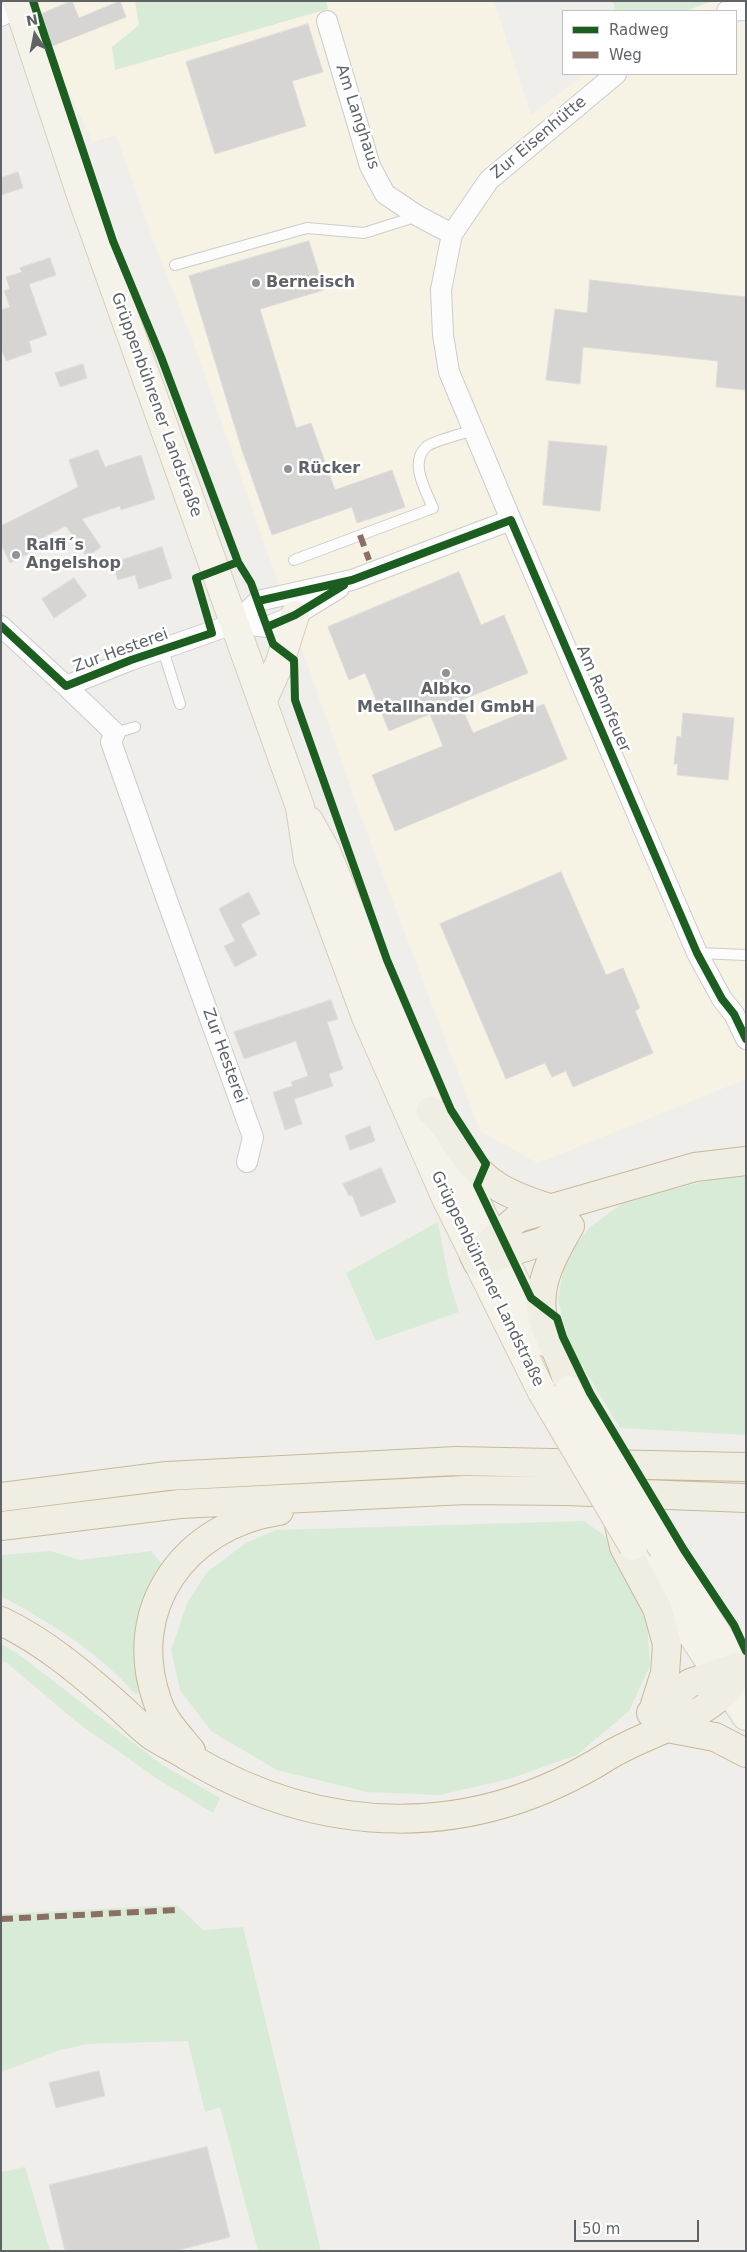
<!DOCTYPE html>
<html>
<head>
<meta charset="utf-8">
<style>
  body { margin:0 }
  #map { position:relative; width:747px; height:2252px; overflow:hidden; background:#efeeea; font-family:"DejaVu Sans",sans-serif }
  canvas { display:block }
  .frame { position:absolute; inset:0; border:2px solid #5f6368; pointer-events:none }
  .legend { position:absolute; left:562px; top:10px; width:175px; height:65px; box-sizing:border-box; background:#fff; border:1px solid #bfc1c3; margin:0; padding:6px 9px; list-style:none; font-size:15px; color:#5f6368 }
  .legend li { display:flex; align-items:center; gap:10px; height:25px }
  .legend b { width:25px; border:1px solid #bfc1c3 }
  .north { position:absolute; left:10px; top:10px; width:50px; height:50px; -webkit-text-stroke:4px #fff; paint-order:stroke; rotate:349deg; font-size:14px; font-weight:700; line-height:20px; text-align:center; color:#5f6368 }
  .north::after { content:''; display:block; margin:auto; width:18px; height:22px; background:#5f6368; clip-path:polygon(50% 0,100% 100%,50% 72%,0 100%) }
  .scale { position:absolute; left:574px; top:2220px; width:125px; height:22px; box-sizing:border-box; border:2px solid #5f6368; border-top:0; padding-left:6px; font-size:15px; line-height:18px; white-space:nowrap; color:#5f6368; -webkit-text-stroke:4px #fff; paint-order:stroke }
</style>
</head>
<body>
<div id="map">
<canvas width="747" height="2252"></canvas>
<div class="frame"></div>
<ul class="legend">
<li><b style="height:6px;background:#1b5e20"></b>Radweg</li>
<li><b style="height:6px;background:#8d6e63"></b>Weg</li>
</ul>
<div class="north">N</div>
<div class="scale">50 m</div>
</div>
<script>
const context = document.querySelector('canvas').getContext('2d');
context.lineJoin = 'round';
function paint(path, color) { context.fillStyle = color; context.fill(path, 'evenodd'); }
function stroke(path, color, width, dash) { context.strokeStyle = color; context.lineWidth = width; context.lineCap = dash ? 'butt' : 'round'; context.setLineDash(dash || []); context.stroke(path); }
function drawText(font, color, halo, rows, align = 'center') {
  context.font = font + ' "DejaVu Sans",sans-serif'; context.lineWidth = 5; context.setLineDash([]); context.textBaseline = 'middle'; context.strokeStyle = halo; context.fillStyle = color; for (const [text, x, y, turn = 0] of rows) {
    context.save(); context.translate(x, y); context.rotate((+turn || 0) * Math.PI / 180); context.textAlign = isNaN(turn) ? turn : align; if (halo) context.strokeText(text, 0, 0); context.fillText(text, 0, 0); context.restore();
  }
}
const commercial = new Path2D(`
  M44,1H135L139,25L112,47L116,70L328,8L326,1H494L531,115L585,74H736V11H685L713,1H746V1079L538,1163L480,1131L366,830L192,339L155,245L116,135L93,142L67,87L39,15L37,5Z`);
const green = new Path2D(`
  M135,1H326L328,9L115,70L112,47L139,25Z
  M613,1H713L685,11H615Z
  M726,1176H746V1435L620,1428L569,1344L558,1300L565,1259L590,1227L626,1201Z
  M438,1222L449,1281L459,1312L376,1341L346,1273Z
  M584,1521L605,1536L647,1621L650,1666L629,1711L577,1755L509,1779L439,1795L367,1792L277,1770L212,1732L180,1690L171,1650L188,1601L207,1572L246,1543L276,1530Z
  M51,1551L80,1560L151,1551L169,1572L146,1689L135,1694C99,1652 49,1622 1,1596V1555Z
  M1,1644L17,1653L161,1764L220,1798L213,1813L156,1778L78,1723L7,1663L1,1661Z
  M177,1905L203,1930L243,1927L321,2251H258L220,2107L205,2112L188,2041L87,2044L60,2050L1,2072V1914Z
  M25,2167L50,2251H1V2172Z`);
const building = new Path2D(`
  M72,1L79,18L120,1L126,17L52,46L39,15Z
  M308,24L323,72L292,81L306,126L215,154L186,62Z
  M18,172L23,188L1,195V178Z
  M309,241L324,290L260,309L296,428L311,423L335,490L392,470L405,507L357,523L352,507L272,535L241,447L189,276Z
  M50,258L56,275L29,284L47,335L29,341L32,352L6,361L1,348V310L10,307L4,291L10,289L6,277L22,272L20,268Z
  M590,280L746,297V390L716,387L718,361L583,347L580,384L546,380L555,309L587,313Z
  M83,364L87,378L60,387L55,373Z
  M549,441L607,446L600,511L543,505Z
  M98,450L105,467L141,455L155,499L121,510L120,506L82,519L101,547L87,557L66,526L34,542L38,549L10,563L1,544V526L78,487L69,460Z
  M162,547L172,578L139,589L135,575L118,580L112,563Z
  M459,572L481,625L504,615L528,673L459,701L473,733L544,704L567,759L395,831L372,775L443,746L430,714L389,731L365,673L349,680L328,627Z
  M74,578L87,596L54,618L42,599Z
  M683,713L734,718L728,780L677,775L678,764H674L677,736L681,737Z
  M561,872L606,975L623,968L640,1008L635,1011L653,1053L573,1087L566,1071L552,1077L545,1063L506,1079L440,924Z
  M249,892L260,914L241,924L257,955L235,967L224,946L235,941L219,909Z
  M331,1000L338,1019L327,1022L343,1069L329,1074L333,1086L294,1099L302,1124L285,1130L273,1092L293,1086L291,1082L308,1076L296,1041L244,1059L234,1032Z
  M370,1126L375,1141L350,1150L345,1136Z
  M381,1168L396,1202L361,1217L352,1195L349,1196L343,1184Z
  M99,2071L105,2096L56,2108L49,2083Z
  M207,2147L230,2237L174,2251H65L49,2185Z`);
const lane = new Path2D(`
  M175,265L307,228L364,233L418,216
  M294,560L433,508C426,491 409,463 426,447C432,441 465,433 474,430
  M163,650L180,704
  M115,733L135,727
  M697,953L746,955`);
const street = new Path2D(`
  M727,11L746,10
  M1,16L28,1
  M327,21L370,166L385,194L418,216L452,234
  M616,74L489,180L452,234L441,290L443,335L449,372L511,520L697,953L722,999L734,1014L746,1039
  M236,623L267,627L295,615L339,588
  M1,626L66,686L131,660L236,623L258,601L352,580L511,520
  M66,686L115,733L111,742L168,903L253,1137L247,1162`);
const primary = new Path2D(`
  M17,1L81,195L300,807L308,860L366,1017L446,1198L542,1392
  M263,700L280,662L295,615
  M309,821L326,851L431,1111L545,1342
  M663,1549L746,1679
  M645,1564L746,1716`);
const highway = new Path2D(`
  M431,1111C446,1122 450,1136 461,1150C485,1185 509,1195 549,1208
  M474,1256L518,1218L695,1167L746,1161
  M477,1262L542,1242L568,1227
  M569,1390C565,1367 555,1349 546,1328C532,1292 552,1256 570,1226
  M1,1497L167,1476L456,1461L746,1467
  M619,1525L624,1547L657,1608L667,1644L665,1673L653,1711
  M1,1526L180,1504L466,1490L566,1491L746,1498
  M1,1621C43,1641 79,1671 113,1701C126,1712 138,1725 151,1735C163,1743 176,1749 187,1756C323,1838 473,1841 608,1756C646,1733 693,1723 725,1692C731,1686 736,1678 740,1672
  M651,1713L690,1683L737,1667
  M667,1728L715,1737L746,1753
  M191,1751C178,1735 163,1720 157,1700C125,1608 185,1525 279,1511`);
const primaryBridge = new Path2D(`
  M569,1390L663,1549
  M542,1392L633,1546`);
const quiet = new Path2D(`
  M360,535L369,560
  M1,1919L177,1910`);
const cycleway = new Path2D(`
  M33,1L113,241L161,357L238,562L251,583L273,644L294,660L295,700L387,960L451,1110L486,1164L477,1185L531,1298L557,1318L563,1337L590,1393L684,1550L734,1625L746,1651
  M258,601L352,580L511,520L697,953L722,999L734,1014L746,1039
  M1,626L66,686L131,660L212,633L196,578L238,562
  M267,627L295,615L344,585`);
const markers = [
  [256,283,5,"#919496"],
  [288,469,5,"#919496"],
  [16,555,5,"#919496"],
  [446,673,5,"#919496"]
];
const streetNames = [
  ["Am Langhaus",357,117,72],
  ["Zur Eisenhütte",539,138,-40],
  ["Grüppenbührener Landstraße",156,405,70],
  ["Zur Hesterei",121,651,-20],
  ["Am Rennfeuer",603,699,67],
  ["Zur Hesterei",224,1056,70],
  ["Grüppenbührener Landstraße",487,1279,64]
];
const poiNames = [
  ["Berneisch",266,283],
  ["Rücker",298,469],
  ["Ralfi´s",26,546],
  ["Angelshop",26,564],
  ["Albko",446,690,"center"],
  ["Metallhandel GmbH",446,708,"center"]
];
paint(commercial, '#f7f3e4');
paint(green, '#d8ebd6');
paint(building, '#d6d5d3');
stroke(building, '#deddd9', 1);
stroke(lane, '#cbcccc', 12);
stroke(street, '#cbcccc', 22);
stroke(primary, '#d7ceb8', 30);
stroke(highway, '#c8b996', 30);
stroke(lane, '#fdfcfc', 10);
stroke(street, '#fdfcfc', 20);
stroke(primary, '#f4f2e9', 28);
stroke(highway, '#f0ede3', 28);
stroke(primaryBridge, '#d7ceb8', 30, []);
stroke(primaryBridge, '#f4f2e9', 28);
stroke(quiet, '#8d6e63', 6, [12, 6]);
stroke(cycleway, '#1b5e20', 8);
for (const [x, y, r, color] of markers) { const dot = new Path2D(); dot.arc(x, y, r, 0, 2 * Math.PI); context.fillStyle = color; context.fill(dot); stroke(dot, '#fff', 2); }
drawText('16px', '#5f6368', '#fff', streetNames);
drawText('bold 16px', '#5f6368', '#fff', poiNames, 'left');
</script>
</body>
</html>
